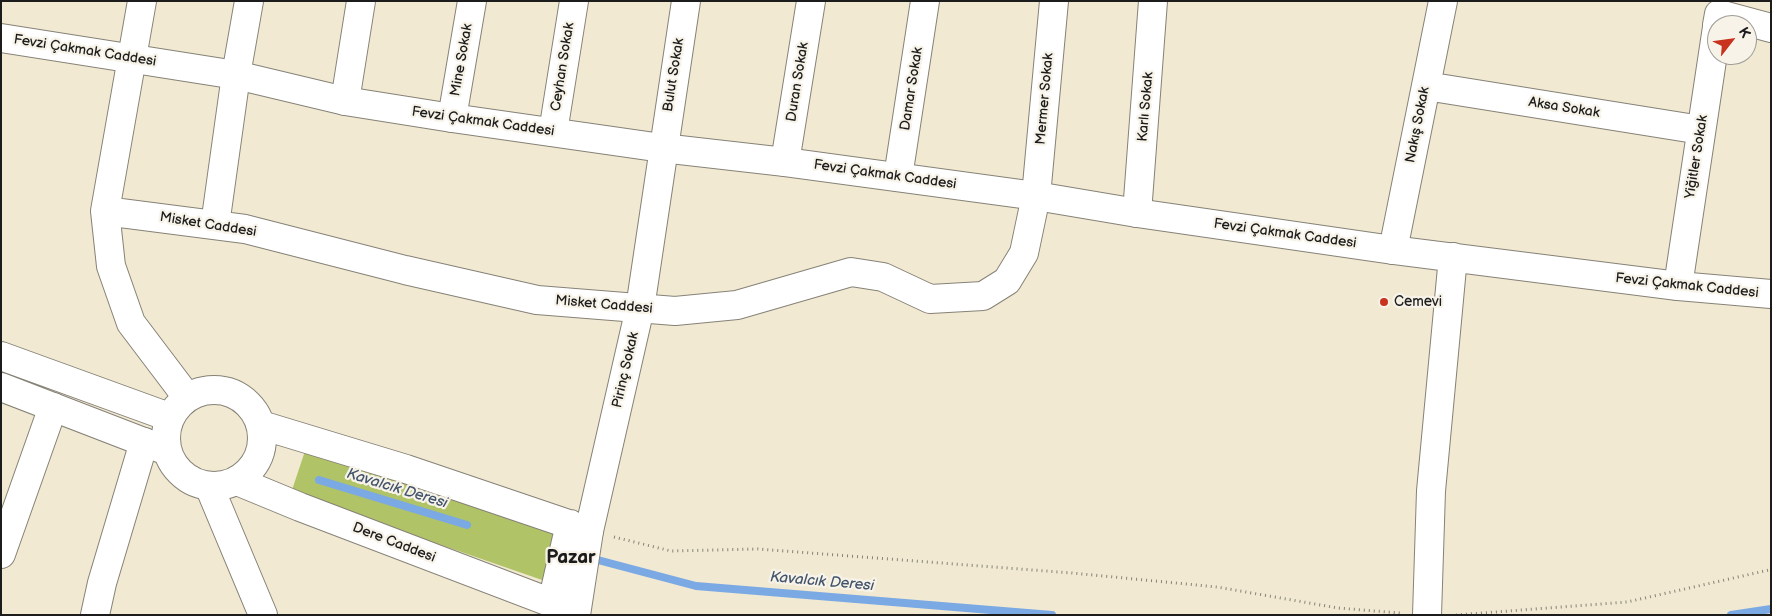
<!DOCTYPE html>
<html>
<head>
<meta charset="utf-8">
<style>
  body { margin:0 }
  #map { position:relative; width:1772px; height:616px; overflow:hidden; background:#f1e9d2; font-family:"Balsamiq Sans",sans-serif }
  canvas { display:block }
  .frame { position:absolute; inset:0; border:2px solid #1c1c1c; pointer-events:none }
  .north { position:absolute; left:1707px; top:15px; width:50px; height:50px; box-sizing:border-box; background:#f7f3e8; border:1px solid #9f9d96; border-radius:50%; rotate:60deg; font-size:14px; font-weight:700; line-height:20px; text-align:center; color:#1c1c1c }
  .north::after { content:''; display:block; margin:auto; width:18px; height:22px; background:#c8321e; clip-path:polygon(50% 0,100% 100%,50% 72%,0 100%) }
</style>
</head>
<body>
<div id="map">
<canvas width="1772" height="616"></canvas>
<div class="frame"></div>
<div class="north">K</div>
</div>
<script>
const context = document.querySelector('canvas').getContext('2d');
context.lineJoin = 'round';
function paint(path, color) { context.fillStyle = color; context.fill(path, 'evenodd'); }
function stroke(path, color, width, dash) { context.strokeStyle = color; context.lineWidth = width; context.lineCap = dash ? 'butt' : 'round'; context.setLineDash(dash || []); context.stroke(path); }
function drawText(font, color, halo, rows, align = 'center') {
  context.font = font + ' "Balsamiq Sans",sans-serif'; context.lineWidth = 4.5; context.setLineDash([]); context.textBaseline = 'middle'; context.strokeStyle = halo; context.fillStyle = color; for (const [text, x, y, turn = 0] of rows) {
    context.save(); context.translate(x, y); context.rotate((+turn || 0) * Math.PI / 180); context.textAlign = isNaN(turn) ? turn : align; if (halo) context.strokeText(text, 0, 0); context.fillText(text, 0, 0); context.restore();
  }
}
const green = new Path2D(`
  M306,448L560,536L545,581L291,493Z`);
const stream = new Path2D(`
  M319,480L467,525
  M594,559L696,586L1052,615
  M1731,615L1771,609`);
const path = new Path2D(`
  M614,537L671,551L758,549L1072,573L1217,587L1338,608L1400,613
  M1456,615L1627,602L1769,570`);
const minor = new Path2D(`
  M142,1L105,211L111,266L131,323L187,397
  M1717,25L1719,14L1771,28
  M1426,86L1701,130
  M345,101L361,1
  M452,118L472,1
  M553,132L574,1
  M785,162L811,1
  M898,177L925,1
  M105,211L245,229L405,270L537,300L675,311L737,305L851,272L883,277L930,299L983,296L1007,281L1024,253L1036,196L1054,1
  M1137,213L1153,1
  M215,225L236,75L249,1
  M1393,250L1443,1
  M1678,286L1717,27
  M209,486L263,615
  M589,531L640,308L686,1
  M1,554L53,407
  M95,615L102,583L144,442
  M1427,615L1431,491L1453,257`);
const tertiary = new Path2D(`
  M1,38L236,75L345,101L452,118L662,148L785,162L1036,196L1137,213L1393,250L1678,286L1771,294
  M1,356L169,417
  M1,387L167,451
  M166 438a48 48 0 1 1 96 0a48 48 0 1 1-96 0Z
  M261,425L406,469L589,531L576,615
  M237,481L300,507L552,603L574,615
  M552,603L570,524`);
const markers = [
  [1384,302,5,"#c8321e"]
];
const streetNames = [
  ["Fevzi Çakmak Caddesi",85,51,9],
  ["Mine Sokak",462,60,-80],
  ["Ceyhan Sokak",563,67,-81],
  ["Bulut Sokak",674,75,-81],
  ["Duran Sokak",798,82,-81],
  ["Damar Sokak",912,89,-81],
  ["Mermer Sokak",1045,99,-85],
  ["Karlı Sokak",1146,107,-85],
  ["Aksa Sokak",1564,108,9],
  ["Fevzi Çakmak Caddesi",483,122,8],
  ["Nakış Sokak",1418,125,-79],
  ["Yiğitler Sokak",1697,157,-81],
  ["Fevzi Çakmak Caddesi",885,175,8],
  ["Misket Caddesi",208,225,9],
  ["Fevzi Çakmak Caddesi",1285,234,8],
  ["Fevzi Çakmak Caddesi",1687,286,6],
  ["Misket Caddesi",604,305,5],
  ["Pirinç Sokak",626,370,-77],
  ["Dere Caddesi",394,543,21]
];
const poiNames = [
  ["Cemevi",1394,302]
];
const waterNames = [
  ["Kavalcık Deresi",397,489,17],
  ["Kavalcık Deresi",822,582,5]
];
const districtNames = [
  ["Pazar",571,558]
];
paint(green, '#b1c367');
stroke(stream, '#7aa9e4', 8);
stroke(minor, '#868277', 30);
stroke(tertiary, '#868277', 30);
stroke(path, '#868277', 3, [1, 4]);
stroke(minor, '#fff', 28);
stroke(tertiary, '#fff', 28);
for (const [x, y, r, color] of markers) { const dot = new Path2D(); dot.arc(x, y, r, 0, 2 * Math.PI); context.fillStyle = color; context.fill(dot); stroke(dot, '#f7f3e8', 2); }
drawText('14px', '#1c1c1c', '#f7f3e8', streetNames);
drawText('14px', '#1c1c1c', '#f7f3e8', poiNames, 'left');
drawText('italic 15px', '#42546c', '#f7f3e8', waterNames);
drawText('bold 19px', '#1c1c1c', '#f7f3e8', districtNames);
</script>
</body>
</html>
